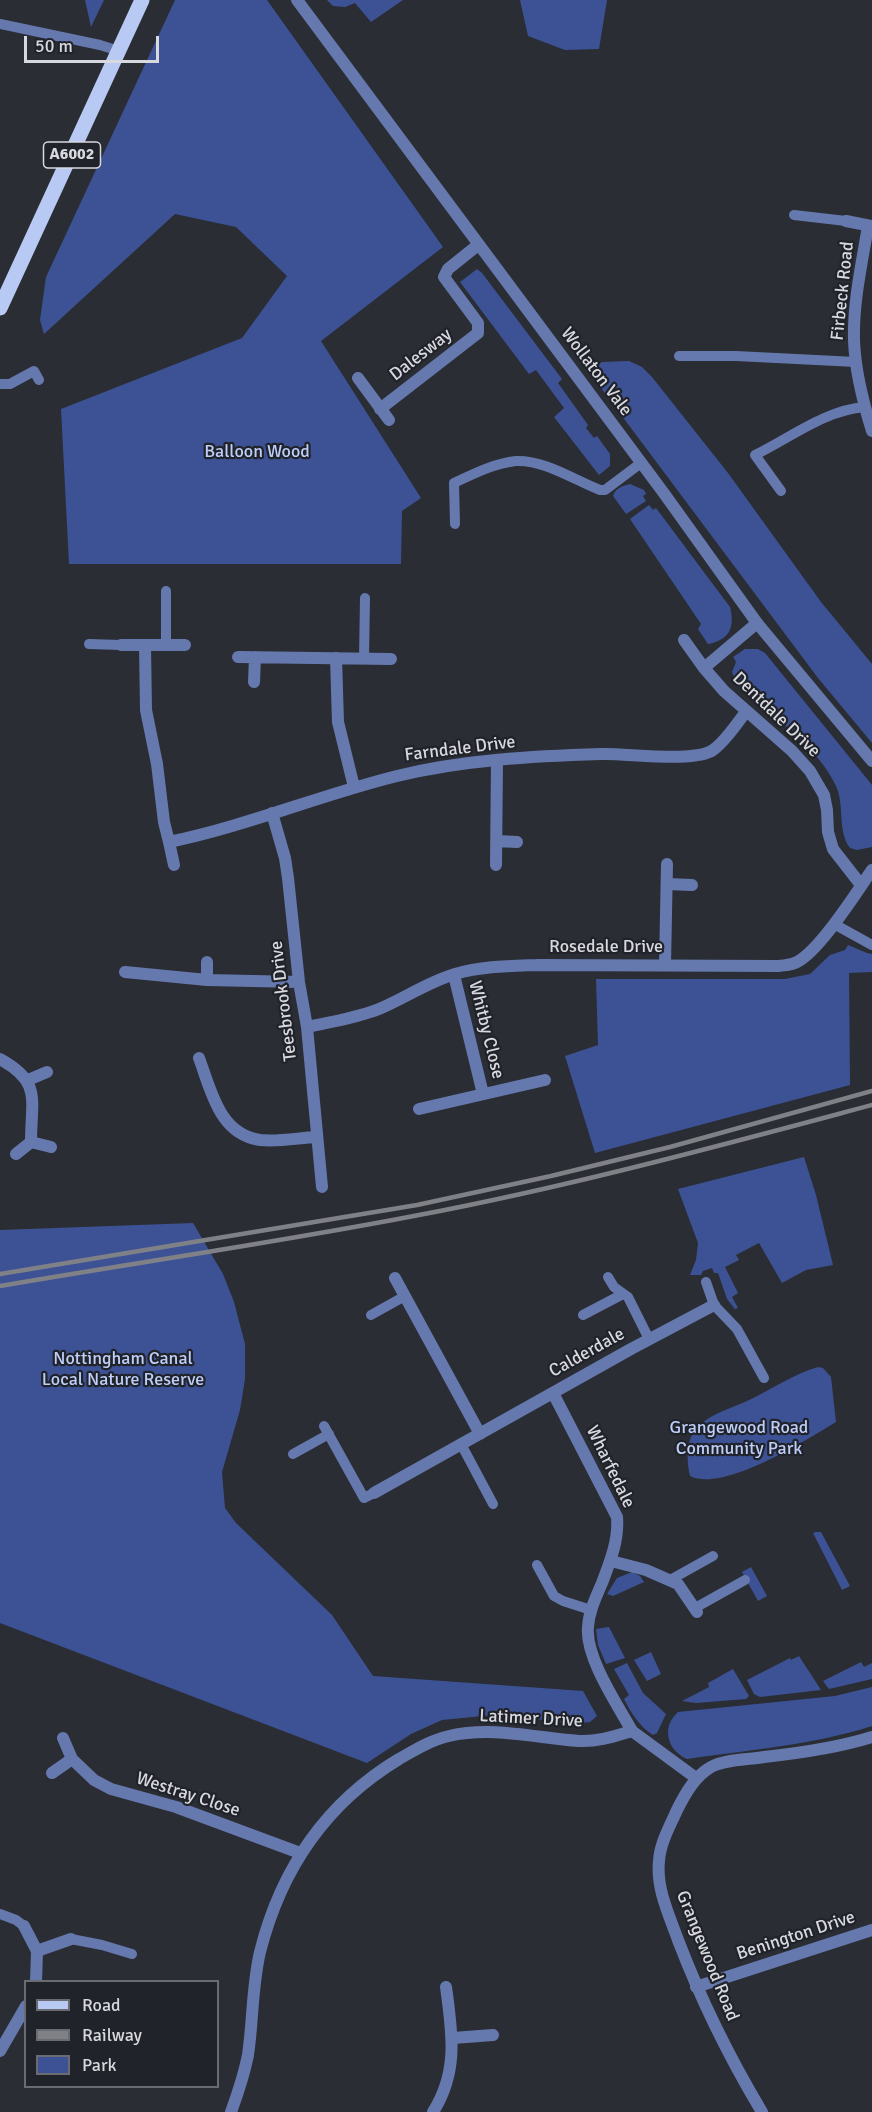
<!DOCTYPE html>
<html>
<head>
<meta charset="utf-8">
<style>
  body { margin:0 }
  #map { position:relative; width:872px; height:2112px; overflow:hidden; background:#2a2d34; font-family:Signika,sans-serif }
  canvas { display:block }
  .legend { position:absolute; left:24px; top:1980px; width:195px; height:108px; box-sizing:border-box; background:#21232a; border:2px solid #6a6c72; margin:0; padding:8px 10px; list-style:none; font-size:18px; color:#d8d9de }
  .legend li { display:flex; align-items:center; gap:12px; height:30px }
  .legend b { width:30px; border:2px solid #6a6c72 }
  .scale { position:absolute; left:24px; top:36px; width:135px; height:27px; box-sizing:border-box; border:3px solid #d8d9de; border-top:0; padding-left:8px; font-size:18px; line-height:21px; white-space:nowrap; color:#d8d9de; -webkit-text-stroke:4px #21232a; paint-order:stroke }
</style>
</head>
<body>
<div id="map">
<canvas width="872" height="2112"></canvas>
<ul class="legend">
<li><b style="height:8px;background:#b8c9f4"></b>Road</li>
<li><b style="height:8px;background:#7f8187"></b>Railway</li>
<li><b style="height:16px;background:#3d5295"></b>Park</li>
</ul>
<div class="scale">50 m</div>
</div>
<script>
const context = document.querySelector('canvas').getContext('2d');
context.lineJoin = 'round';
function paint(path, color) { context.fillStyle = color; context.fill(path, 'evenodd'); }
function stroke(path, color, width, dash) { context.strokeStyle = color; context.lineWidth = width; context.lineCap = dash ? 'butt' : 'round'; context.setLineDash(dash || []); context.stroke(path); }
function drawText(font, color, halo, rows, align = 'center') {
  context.font = font + ' Signika,sans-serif'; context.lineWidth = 4.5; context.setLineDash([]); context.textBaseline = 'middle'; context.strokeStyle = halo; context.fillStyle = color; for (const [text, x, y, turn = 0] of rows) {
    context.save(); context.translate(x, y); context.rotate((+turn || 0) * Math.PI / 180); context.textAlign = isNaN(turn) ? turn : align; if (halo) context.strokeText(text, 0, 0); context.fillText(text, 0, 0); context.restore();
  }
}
const green = new Path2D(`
  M85,0H104L91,27Z
  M175,0H267L443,247L321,341L421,498L402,511L401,564H69L61,409L242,338L287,276L236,227L175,214L44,334L40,320L46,277Z
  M327,0H403L371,22L355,3L345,7L333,6Z
  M520,0H607L599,49L565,50L528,36Z
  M477,269L482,273L562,379L558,383L588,425L586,428L594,438L597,436L610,454V466L599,475L554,417L564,408L536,370L529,374L460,282Z
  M629,361L642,367L652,377L728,473L821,602L872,664V743L818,678L589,372L602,362Z
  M630,484L644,490L646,494L643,496L646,501L626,514L613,496C615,488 623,486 630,484Z
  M649,505L653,510L656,508L730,607C735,627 730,640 708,644L698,629L701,624L630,519Z
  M745,649H758L765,653L872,785V847L857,850L850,848C837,831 845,805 836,786C817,745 770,714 737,685L732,672L736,662L733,657Z
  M848,945L867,953L872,954V972L849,973L850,1085L595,1153L565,1056L598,1045L596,979H785L810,974L830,955L845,950Z
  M804,1157L816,1195L833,1265L806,1270L782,1283L759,1243L736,1255L739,1260L725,1267L738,1293L732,1297L738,1308L735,1309L727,1299L718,1273H714L712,1268L703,1271L701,1275H690L696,1260L698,1243L678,1189Z
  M193,1223L223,1274L234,1302L245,1344V1379L240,1410L222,1472L225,1508L236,1523L332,1615L373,1676L583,1691L597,1716L590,1722L570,1724L523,1717L493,1715L442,1720L411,1734L367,1763L0,1623V1230Z
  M818,1367L823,1368L831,1377L836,1422C806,1440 723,1493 690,1476C687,1463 686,1447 692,1435C694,1432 698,1427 701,1424C713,1413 732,1408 747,1401C771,1390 793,1374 818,1367Z
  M816,1532H821L850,1586L842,1590L813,1533Z
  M751,1567L767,1596L758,1601L742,1572Z
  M632,1572L640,1576L644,1582L613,1596L607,1594L617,1578Z
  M609,1627L625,1658L606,1664L598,1645L596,1629Z
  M651,1652L661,1674L647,1681L634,1660Z
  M799,1656L821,1690L760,1697L754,1694L747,1680L790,1658L791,1660Z
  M861,1662L864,1667L872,1663V1679L829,1689L823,1681Z
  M627,1663L643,1693L666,1714L657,1733L653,1735C640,1727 631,1713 624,1699L629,1695L614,1669Z
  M733,1669L749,1696L746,1699L696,1703L682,1701L709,1687L708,1683Z
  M872,1687V1726C813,1745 748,1750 687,1759C667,1750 661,1727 678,1712L835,1696Z`);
const service = new Path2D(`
  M0,24L100,45L119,51
  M794,215L846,221
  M679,356H736L856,362
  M0,384H10L34,371L39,380
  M781,491L755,455C790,438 825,410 865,407
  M455,524L454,483C473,474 495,463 516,461C545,460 574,480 600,490H605L641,463
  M89,644L121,645
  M166,645V591
  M364,659L365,598
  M834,924L872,945
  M608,1277L614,1287L628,1297L649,1339
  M706,1282L714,1305L737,1329L764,1378
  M371,1315L405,1296
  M583,1315L623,1294
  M324,1426L364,1498L374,1493
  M461,1444L493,1504
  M293,1454L329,1434
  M537,1565L554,1596L563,1601L591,1610
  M670,1580L713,1556
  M695,1608L745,1580
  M0,1914L16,1920L24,1926
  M71,1939L102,1945L132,1954`);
const minor = new Path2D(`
  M846,221L872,226
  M868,226C862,263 853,302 854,340C855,371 863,402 872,431
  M358,378L389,420
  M380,409L478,333V323L444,277L448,269L478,245
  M757,623L704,668L724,691L792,751L810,771L824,795L827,810L828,832L833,849L861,885
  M684,640L704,668
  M121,645H185
  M145,645L146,710L157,764L164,822L169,842C247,826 320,795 397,776C462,760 534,756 601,754C627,753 694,763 713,750C726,741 736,724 746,712
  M238,657L391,659
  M336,658L338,722L354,787
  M254,682L255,657
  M272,813L285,858L288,878L299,982L307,1027L322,1187
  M497,841L517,842
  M169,842L174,865
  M496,865L497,761
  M667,884L692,885
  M665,965L667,864
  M125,972L207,980L299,982
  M454,975L483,1094
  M207,980V962
  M307,1027C331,1022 356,1018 379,1009C405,998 428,982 455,974C482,966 510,966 538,965L779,966C785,965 792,965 797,962C820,950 856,893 872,870
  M199,1058C211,1090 219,1134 260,1140C278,1142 298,1138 316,1137
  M0,1059C42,1082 31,1099 31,1142
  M28,1080L47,1072
  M419,1109L545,1080
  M16,1154L31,1142L51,1147
  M395,1278L480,1434
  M553,1393L617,1517C619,1540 610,1562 602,1583C596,1597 589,1611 588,1627C585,1657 617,1704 632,1731
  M374,1493L631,1349L714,1305
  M611,1561L646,1570L678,1584L697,1612
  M63,1738L72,1759L94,1780L111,1789L176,1807L300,1853
  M52,1773L72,1759
  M24,1926L37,1951L36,1982
  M37,1951L71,1939
  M696,1987L872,1930
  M453,2038L493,2035
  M0,2051L26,2006
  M231,2112C238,2093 244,2075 248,2055C253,2021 252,1986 260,1952C281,1869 326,1803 399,1759C415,1750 431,1740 449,1736C493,1726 535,1738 579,1741C598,1742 615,1736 632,1731L696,1778
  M433,2112C459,2071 452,2032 446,1987
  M762,2112C729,2057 701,2000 678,1940C669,1915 656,1888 659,1861C660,1843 670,1826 677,1810C685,1794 695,1776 711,1767C726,1759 748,1760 764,1757C801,1753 837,1748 872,1737`);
const tertiary = new Path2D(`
  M297,0L663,492L757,623L872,761`);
const primary = new Path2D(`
  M0,308L142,0`);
const rail = new Path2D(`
  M0,1274L417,1205L551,1176L670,1147L872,1091
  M0,1286C140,1262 280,1242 419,1215C572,1186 722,1145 872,1105`);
const shields = [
  [72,155,57]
];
const shieldNames = [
  ["A6002",72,155]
];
const streetNames = [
  ["Firbeck Road",843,291,-84],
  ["Dalesway",421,355,-38],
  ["Wollaton Vale",596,372,53],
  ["Dentdale Drive",776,715,44],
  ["Farndale Drive",460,749,-7],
  ["Rosedale Drive",606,947],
  ["Teesbrook Drive",284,1001,-97],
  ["Whitby Close",486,1030,76],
  ["Calderdale",587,1353,-29],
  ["Wharfedale",610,1467,64],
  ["Latimer Drive",531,1719,3],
  ["Westray Close",188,1795,18],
  ["Benington Drive",796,1936,-18],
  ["Grangewood Road",707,1956,68]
];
const parkNames = [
  ["Balloon Wood",257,452],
  ["Nottingham Canal",123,1359],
  ["Local Nature Reserve",123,1380],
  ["Grangewood Road",739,1428],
  ["Community Park",739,1449]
];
paint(green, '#3d5295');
stroke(service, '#6679ae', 10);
stroke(minor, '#6679ae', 12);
stroke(tertiary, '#6679ae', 12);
stroke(primary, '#b8c9f4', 15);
stroke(rail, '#7f8187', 4.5);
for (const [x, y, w] of shields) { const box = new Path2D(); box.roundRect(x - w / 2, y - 13, w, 26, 4.5); context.fillStyle = '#21232a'; context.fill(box); stroke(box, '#d8d9de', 1.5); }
drawText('bold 16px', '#d8d9de', null, shieldNames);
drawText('18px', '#d8d9de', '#21232a', streetNames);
drawText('18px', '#bdcef9', '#21232a', parkNames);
</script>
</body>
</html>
